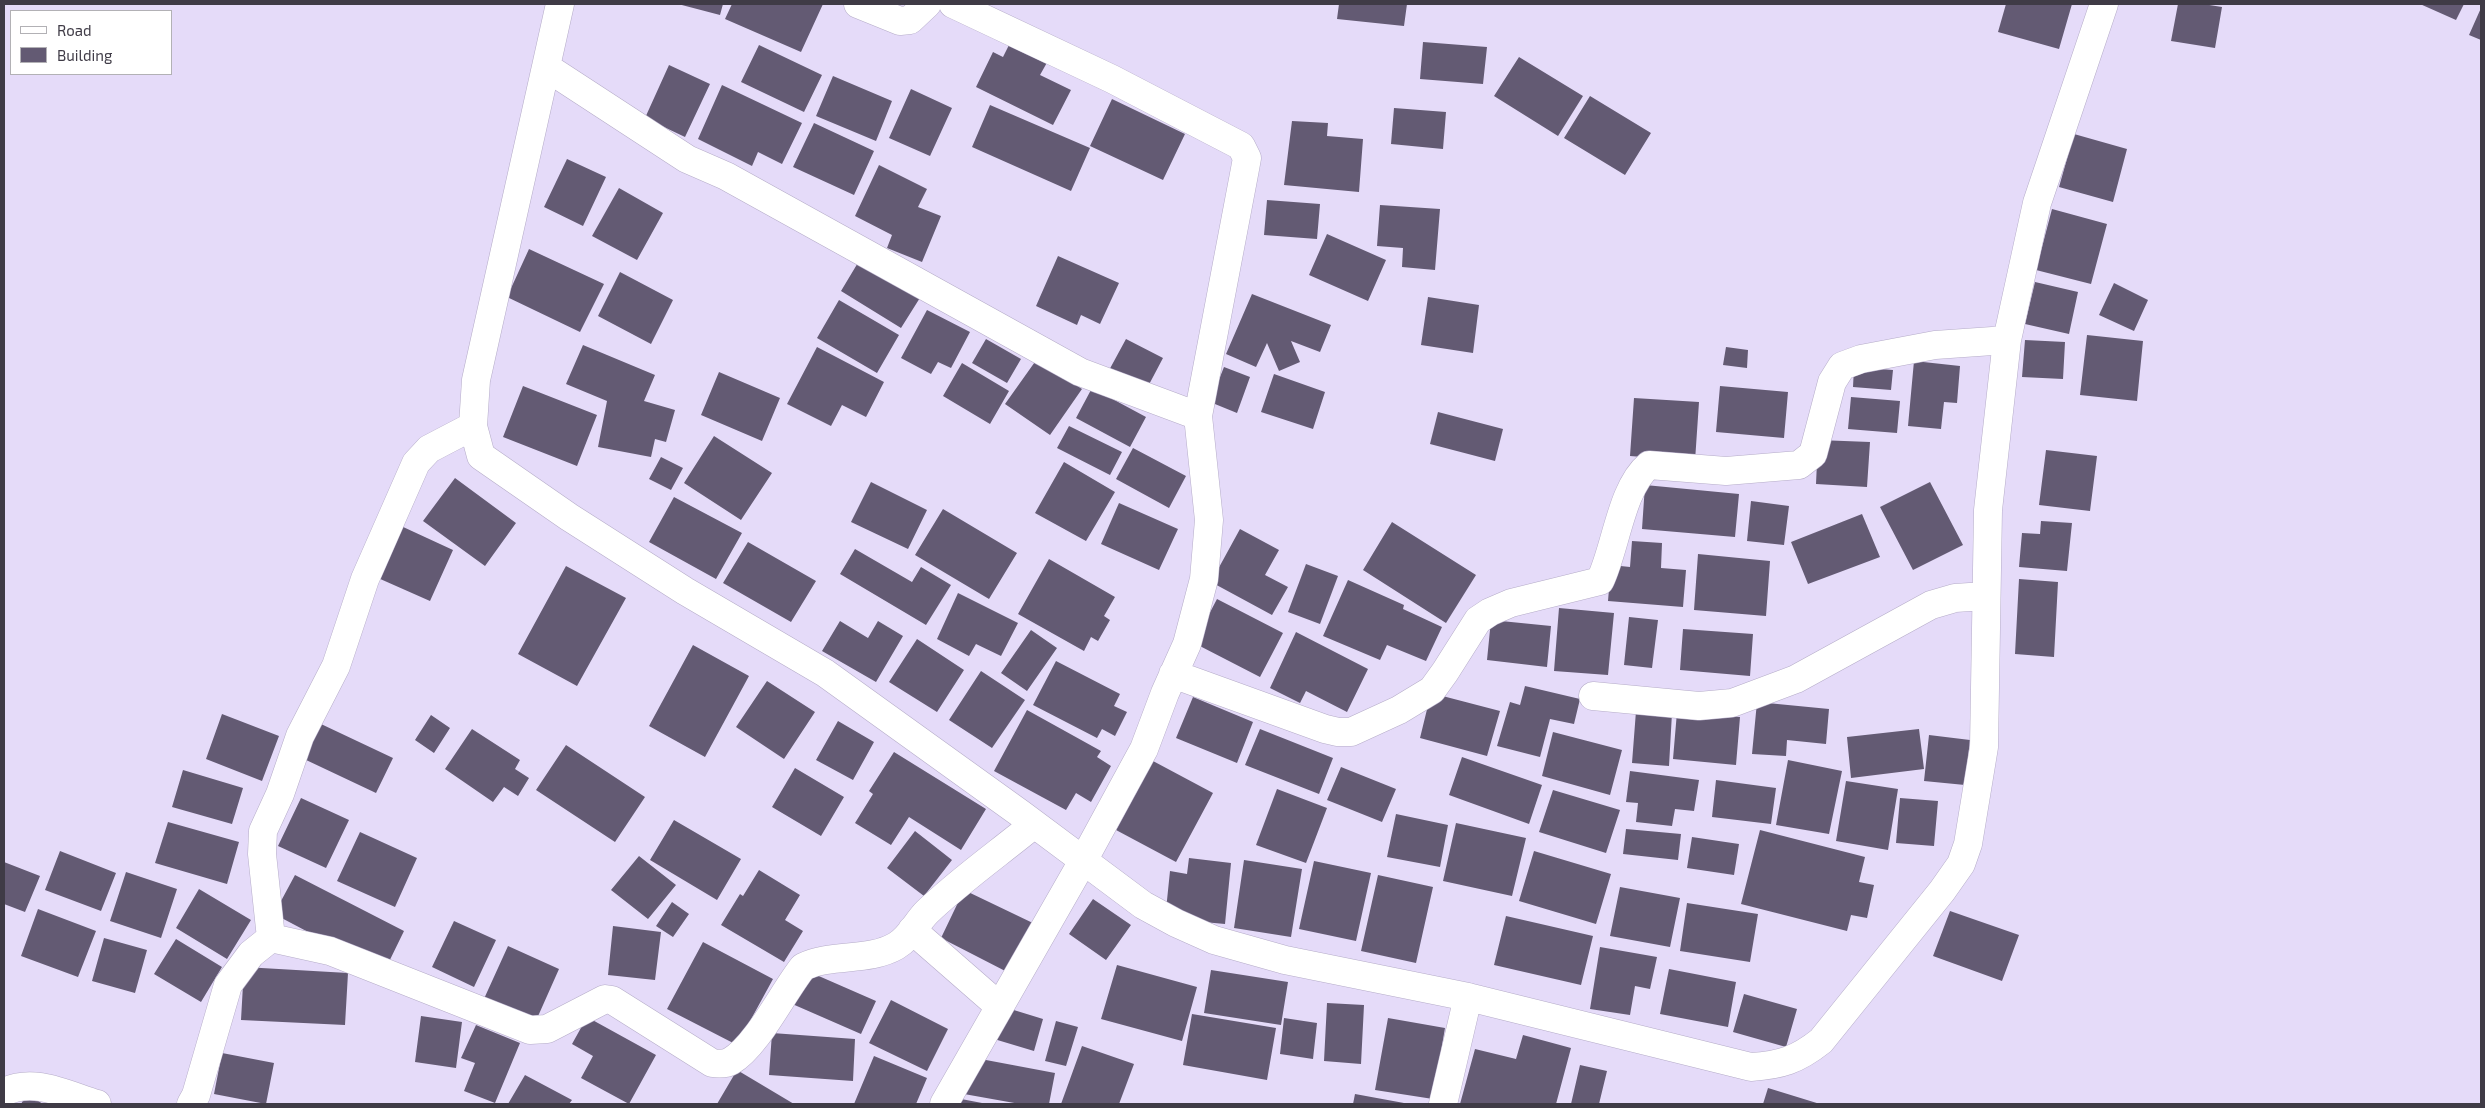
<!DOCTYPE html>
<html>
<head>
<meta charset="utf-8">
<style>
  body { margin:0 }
  #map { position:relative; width:2485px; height:1108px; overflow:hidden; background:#e5dbf9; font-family:"Exo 2",sans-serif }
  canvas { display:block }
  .frame { position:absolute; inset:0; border:5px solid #3f3b46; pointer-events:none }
  .legend { position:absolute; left:10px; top:10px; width:162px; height:65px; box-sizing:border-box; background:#fff; border:1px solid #b2b1b5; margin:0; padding:6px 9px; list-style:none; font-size:15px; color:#3f3b46 }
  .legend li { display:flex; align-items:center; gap:10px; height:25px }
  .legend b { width:25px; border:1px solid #b2b1b5 }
</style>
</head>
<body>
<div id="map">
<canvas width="2485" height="1108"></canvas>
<div class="frame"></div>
<ul class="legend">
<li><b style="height:6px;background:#fff"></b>Road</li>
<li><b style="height:14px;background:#635a73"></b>Building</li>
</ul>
</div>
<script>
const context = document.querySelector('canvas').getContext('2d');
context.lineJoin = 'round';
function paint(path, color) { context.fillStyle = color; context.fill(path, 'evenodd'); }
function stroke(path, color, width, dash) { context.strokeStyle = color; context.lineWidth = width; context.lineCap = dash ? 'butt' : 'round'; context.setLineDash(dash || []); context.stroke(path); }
const building = new Path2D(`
  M678,4H723L720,15Z
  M732,4H823L801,52L725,19Z
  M1339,4H1407L1404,26L1337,19Z
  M2006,4H2072L2059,49L1998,32Z
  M2178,4H2203L2222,7L2215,48L2171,41Z
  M2420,4H2464L2456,20Z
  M2481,8V40L2469,35Z
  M1011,41L1049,59L1040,75L1071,90L1053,125L976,87L993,52L1003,57Z
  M1423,42L1487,47L1483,84L1420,79Z
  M759,45L822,75L804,112L741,82Z
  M1519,57L1583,96L1558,136L1494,96Z
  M669,65L710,84L685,137L645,118Z
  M833,76L892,101L876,141L816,116Z
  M722,85L802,123L782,164L758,152L752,166L698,139Z
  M911,89L952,108L930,156L889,138Z
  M1590,96L1651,133L1625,175L1564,138Z
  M1112,99L1185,134L1163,180L1090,146Z
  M990,105L1090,148L1071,191L972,147Z
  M1394,108L1446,112L1443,149L1391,144Z
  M1292,121L1328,123L1327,136L1363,139L1359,192L1284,185Z
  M814,123L874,151L854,195L793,167Z
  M2074,134L2127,149L2113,202L2059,187Z
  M567,159L606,177L583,226L544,207Z
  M879,165L927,189L918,207L941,216L922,262L887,248L892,235L855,216Z
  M619,188L663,213L637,260L592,236Z
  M1267,200L1320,204L1317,239L1264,235Z
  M1380,205L1440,209L1435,270L1402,267L1403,248L1377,246Z
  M2052,209L2107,224L2091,284L2036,270Z
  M1327,234L1386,260L1368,301L1309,275Z
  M529,249L604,284L580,332L507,297Z
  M862,256L923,293L901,328L841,291Z
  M1058,256L1119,283L1100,324L1081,315L1077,325L1036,306Z
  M620,272L673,300L651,344L598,316Z
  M2035,282L2078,292L2069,334L2025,324Z
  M2114,283L2148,300L2134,331L2099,315Z
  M1252,294L1331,325L1320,352L1291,341L1300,362L1279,371L1267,343L1256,367L1226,354Z
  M1428,297L1479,305L1473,353L1421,345Z
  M839,300L899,335L877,373L817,338Z
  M927,310L970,332L951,368L938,362L931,374L901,358Z
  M2087,335L2143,341L2137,401L2080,395Z
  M986,339L1021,359L1007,383L972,363Z
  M1126,339L1163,358L1144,394L1107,374Z
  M2025,340L2065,342L2063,379L2022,377Z
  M583,345L655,375L644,401L675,410L666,442L655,439L651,457L598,447L607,401L566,384Z
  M817,347L884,382L866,417L842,405L831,426L787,404Z
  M1726,347L1748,350L1747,368L1723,365Z
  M1037,359L1082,389L1050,435L1005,404Z
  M1914,361L1960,366L1957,403L1944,402L1941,429L1908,426Z
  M962,363L1009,391L990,424L943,396Z
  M1224,367L1250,377L1237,413L1210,402Z
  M1854,367L1893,370L1891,390L1853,387Z
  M719,372L780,398L762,441L701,415Z
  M1274,374L1325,392L1313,429L1261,412Z
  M523,386L597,415L577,466L503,437Z
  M1720,386L1788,392L1784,438L1716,432Z
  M1092,388L1146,417L1130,447L1076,418Z
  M1851,397L1900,401L1897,433L1848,429Z
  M1634,398L1699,402L1695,461L1630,456Z
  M1438,412L1503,429L1495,461L1430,444Z
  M1069,426L1122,452L1110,475L1057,448Z
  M714,436L772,473L741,520L684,483Z
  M1818,440L1870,442L1867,487L1816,484Z
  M1133,448L1186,476L1169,508L1116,479Z
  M2046,450L2097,456L2090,511L2039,505Z
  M661,457L683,468L671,490L649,479Z
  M1064,462L1115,492L1086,541L1035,513Z
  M455,478L516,523L485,566L423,521Z
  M871,482L927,510L908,549L851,522Z
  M1930,482L1963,545L1913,570L1880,507Z
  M1645,485L1739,494L1735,537L1642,529Z
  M674,497L742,533L716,579L649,542Z
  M1751,501L1789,506L1784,545L1747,541Z
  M1119,503L1178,529L1159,570L1101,544Z
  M943,509L1017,553L989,599L915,555Z
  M1862,514L1880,557L1808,584L1791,542Z
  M2041,521L2072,523L2067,571L2019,567L2022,533L2040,534Z
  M1392,522L1476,575L1446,623L1363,570Z
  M401,526L453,550L430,601L378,578Z
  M1240,529L1279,550L1265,575L1288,587L1272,615L1211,582Z
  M1632,541L1662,543L1661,568L1686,570L1683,607L1608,601L1611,565L1630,567Z
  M748,542L816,581L791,622L723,583Z
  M855,549L912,582L921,567L951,585L926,625L840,574Z
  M1698,554L1770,561L1766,616L1694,610Z
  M1049,559L1115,597L1104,616L1110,620L1098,641L1091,637L1084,651L1018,614Z
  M1306,564L1338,576L1320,624L1288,612Z
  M566,566L626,598L577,686L518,654Z
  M2019,579L2058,582L2054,657L2015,654Z
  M1348,580L1404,605L1403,609L1442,627L1426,661L1387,645L1380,660L1323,636Z
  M958,593L1018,623L1001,656L976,644L969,656L937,639Z
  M1217,599L1283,633L1260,677L1194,643Z
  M1559,608L1614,613L1608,675L1554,671Z
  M1629,617L1658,620L1652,668L1624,665Z
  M1491,620L1551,626L1547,667L1487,660Z
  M840,621L868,638L878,621L903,636L876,682L822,651Z
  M1683,629L1753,634L1750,676L1680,670Z
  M1031,630L1057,648L1027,691L1001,673Z
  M1296,632L1368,669L1347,712L1306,691L1300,703L1270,688Z
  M917,639L964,670L937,712L889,682Z
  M693,645L749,676L705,757L649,726Z
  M1056,661L1120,694L1114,706L1127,712L1115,736L1102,729L1097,738L1033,705Z
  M981,671L1025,700L992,748L949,720Z
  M767,681L815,712L784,759L736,727Z
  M1525,686L1580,699L1574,724L1550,719L1540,757L1497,746L1510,702L1520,705Z
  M1431,693L1500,711L1487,756L1420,738Z
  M1193,697L1253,722L1237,763L1176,738Z
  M1757,702L1829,709L1826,744L1787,740L1786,756L1752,754Z
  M1027,710L1101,751L1097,757L1111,766L1091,802L1076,793L1066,810L994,771Z
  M1636,711L1672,713L1669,766L1632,763Z
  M1677,712L1740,717L1736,765L1673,759Z
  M222,714L279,736L262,781L206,759Z
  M431,715L450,728L434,753L415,740Z
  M838,721L874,742L853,780L816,760Z
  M321,724L393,758L376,793L304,759Z
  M472,729L520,760L515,769L529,778L518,796L504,787L493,802L445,769Z
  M1260,729L1333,758L1319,794L1245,765Z
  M1919,729L1924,769L1851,778L1847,737Z
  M1553,732L1622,750L1610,795L1542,776Z
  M1929,735L1970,740L1965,785L1924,781Z
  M566,745L645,797L615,842L536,790Z
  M894,752L986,809L961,850L909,817L891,845L855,823L873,794L869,791Z
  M1462,757L1542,785L1529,824L1449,795Z
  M1788,760L1842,771L1829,834L1776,825Z
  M1153,761L1213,793L1176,862L1116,830Z
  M1341,767L1396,789L1382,822L1327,800Z
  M795,768L844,797L821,836L772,807Z
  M183,770L243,788L232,824L172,807Z
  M1630,771L1699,780L1694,811L1675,809L1672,826L1636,822L1638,803L1626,802Z
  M1716,780L1776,788L1771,824L1712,817Z
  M1846,781L1898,789L1888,850L1836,841Z
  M1277,789L1327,808L1306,863L1256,845Z
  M1553,790L1620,810L1606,853L1539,832Z
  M301,798L349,820L326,868L278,846Z
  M1900,798L1938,801L1934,846L1896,843Z
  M1396,814L1448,825L1440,867L1387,857Z
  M674,820L741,859L717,900L650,860Z
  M168,822L239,842L227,884L155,863Z
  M1456,823L1526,838L1512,896L1443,881Z
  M1626,829L1681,834L1678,860L1623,854Z
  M1760,830L1865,857L1859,882L1874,885L1867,918L1851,915L1847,931L1741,904Z
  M915,831L952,860L924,896L887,868Z
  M360,832L417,858L395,907L337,881Z
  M1692,837L1739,844L1734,875L1687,868Z
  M60,851L116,873L101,911L45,890Z
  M1534,851L1611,874L1596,924L1519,901Z
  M639,856L676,885L648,919L611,890Z
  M1189,858L1231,863L1225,924L1182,920L1183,911L1166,910L1170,871L1187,874Z
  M1244,860L1302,869L1291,937L1234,928Z
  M1314,861L1371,873L1356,941L1299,929Z
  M4,862L40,876L25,912L4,904Z
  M759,870L800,895L785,920L803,931L784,962L721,925L740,894L743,896Z
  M126,872L177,889L161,938L110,921Z
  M295,875L404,931L384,972L274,914Z
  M1378,875L1433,887L1416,963L1361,951Z
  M1620,887L1680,898L1670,947L1610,936Z
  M199,889L251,920L227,959L176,928Z
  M964,890L1037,925L1013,975L941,938Z
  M1093,899L1131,925L1106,960L1069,934Z
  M672,902L689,914L673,937L656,926Z
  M1687,903L1758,914L1750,962L1680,951Z
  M38,909L96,931L78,977L21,956Z
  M1950,911L2019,935L2002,981L1933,956Z
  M1506,916L1593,936L1581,985L1494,965Z
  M454,921L496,940L474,987L432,967Z
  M613,926L661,932L655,980L608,975Z
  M104,938L147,950L135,993L92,981Z
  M176,939L222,967L201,1002L154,974Z
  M703,942L773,979L737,1045L667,1009Z
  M508,946L559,969L535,1023L483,1001Z
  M1600,947L1657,957L1650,989L1635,986L1630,1015L1590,1009Z
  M1117,965L1197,987L1182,1041L1101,1019Z
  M244,967L348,973L345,1025L241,1020Z
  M1669,969L1736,982L1728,1027L1660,1014Z
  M805,970L876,1001L861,1034L790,1003Z
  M1211,970L1288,982L1281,1025L1204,1013Z
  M1744,994L1797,1009L1786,1047L1733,1032Z
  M891,1000L948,1029L927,1071L869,1043Z
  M1327,1003L1364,1005L1361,1064L1324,1061Z
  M1004,1007L1043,1019L1034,1051L994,1039Z
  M1192,1014L1276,1028L1267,1080L1183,1065Z
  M421,1016L462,1022L456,1068L415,1062Z
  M587,1017L656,1055L629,1104L581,1078L593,1056L572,1044Z
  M1284,1018L1317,1023L1313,1059L1280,1054Z
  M1388,1018L1445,1028L1433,1099L1375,1090Z
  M1056,1021L1078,1027L1066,1066L1045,1061Z
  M476,1025L520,1043L495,1103L464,1091L475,1063L461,1058Z
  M772,1033L855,1039L853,1081L769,1075Z
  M1523,1035L1571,1048L1556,1104H1460L1475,1049L1516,1059Z
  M1082,1046L1134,1064L1119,1104H1061Z
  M222,1053L274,1063L266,1104L214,1094Z
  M874,1056L927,1078L916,1104H854Z
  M970,1057L1055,1073L1049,1104H1020L964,1094Z
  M1580,1065L1607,1071L1599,1104H1571Z
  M737,1070L794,1104H717Z
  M525,1075L572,1100L569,1104H508Z
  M1768,1088L1820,1104H1763Z
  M27,1094L43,1104H21Z
  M1355,1094L1404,1103V1104H1353Z
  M956,1098L982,1103V1104H955Z`);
const street = new Path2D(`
  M560,4L476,380L473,426L481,456L569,517L685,591L825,673L1021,814L1143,905L1176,923L1214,940L1285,960L1468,997L1751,1067C1781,1065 1797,1060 1821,1041L1942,891L1961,864L1968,844L1984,747L1988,510L2007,340L2037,203L2104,4
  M858,4L900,21L910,20L927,4
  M953,4L1112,79L1241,146L1247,158L1245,169L1198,416
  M546,67L687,159L726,176L1080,372L1198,416L1209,520L1204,579L1187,644L1165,693L1144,749L1083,861L944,1104
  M1173,674L1325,729L1338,732H1351L1399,710L1432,690L1445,672L1478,620L1490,612L1511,603L1600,581C1616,548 1621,488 1649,465L1726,471L1799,465L1813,454L1832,382L1842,366L1861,359L1935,345L2007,340
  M1593,696L1699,706L1732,703L1796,679L1931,605L1955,598L1985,596
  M912,930L999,1006
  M271,938L262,854L263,831L280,794L300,736L336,666L365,579L416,463L429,449L473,426
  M4,1092C34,1077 67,1095 97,1104
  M191,1104L196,1095L228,985L251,954L271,938L330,951L530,1030L547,1029L605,999L612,1000L712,1063C719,1064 726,1064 731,1061C757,1046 783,992 803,967C832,953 868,962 896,946C910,938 916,923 927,912C959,881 999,853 1033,825
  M1443,1104L1468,997`);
paint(building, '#635a73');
stroke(street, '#b5acc8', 29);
stroke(street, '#fff', 28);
</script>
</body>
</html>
